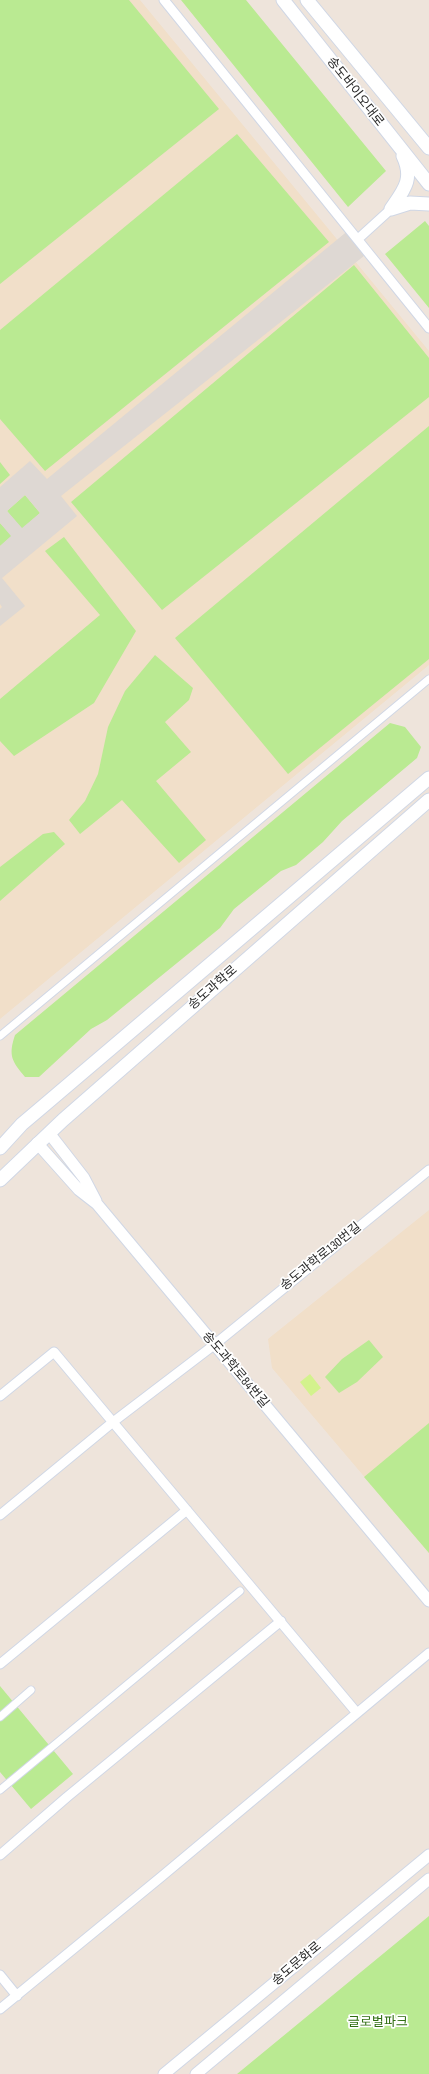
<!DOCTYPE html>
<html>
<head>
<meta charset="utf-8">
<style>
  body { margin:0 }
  canvas { display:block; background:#eee4db }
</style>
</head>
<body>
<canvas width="429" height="2074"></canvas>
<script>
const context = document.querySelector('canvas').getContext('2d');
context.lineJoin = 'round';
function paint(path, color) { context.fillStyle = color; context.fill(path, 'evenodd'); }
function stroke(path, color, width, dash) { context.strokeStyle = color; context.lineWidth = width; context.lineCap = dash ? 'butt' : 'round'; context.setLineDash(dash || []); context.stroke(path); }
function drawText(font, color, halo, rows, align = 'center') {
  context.font = font + ' "Sofia Sans Condensed","Noto Sans KR",sans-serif'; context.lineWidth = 3.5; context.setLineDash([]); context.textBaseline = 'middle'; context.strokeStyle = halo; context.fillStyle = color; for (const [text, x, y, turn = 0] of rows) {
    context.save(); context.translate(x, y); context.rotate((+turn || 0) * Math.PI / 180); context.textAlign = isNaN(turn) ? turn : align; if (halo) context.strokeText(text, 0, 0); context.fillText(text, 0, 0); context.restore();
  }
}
const education = new Path2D(`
  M0,0H140L429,351V665L0,1019Z
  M429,1210V1553L272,1368L268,1339Z`);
const green = new Path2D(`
  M0,0H129L219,109L0,284Z
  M181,0H246L386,171L348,207Z
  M237,134L329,242L45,471L0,419V330Z
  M425,221L429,226V308L385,254Z
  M354,265L429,358V397L162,610L71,502Z
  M429,426V659L288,774L175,638Z
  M0,462L10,475L0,484Z
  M25,495L40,513L22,529L7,511Z
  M0,523L12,536L0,546Z
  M64,537L136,631L94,703L14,756L0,741V699L100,615L45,551Z
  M155,655L193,688L189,700L165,722L191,752L156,781L206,840L179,863L122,800L80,834L69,820L85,801L98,774L108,727L125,691Z
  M390,723L405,727L421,747L417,758L342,821L323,842L296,865L281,871L234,909L220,928L107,1020L91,1029L39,1077H25C12,1061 8,1056 15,1035Z
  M54,832L65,844L0,901V867L43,834Z
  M369,1340L383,1357L357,1382L339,1393L325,1377L342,1359Z
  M429,1423V1553L364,1477Z
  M0,1686L73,1774L31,1809L0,1772Z
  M429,1916V2074H237Z`);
const pitch = new Path2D(`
  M310,1374L321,1388L311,1396L300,1382Z`);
const plaza = new Path2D(`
  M350,229L369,252L61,496L77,516L2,578L25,606L0,626V609L2,607L0,604V546L11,536L0,523V487L30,461L47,479ZM25,495L40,513L22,528L7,511Z`);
const pedestrian = new Path2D(`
  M0,1036L429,679
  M0,1717L31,1690
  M0,1790L240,1591`);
const minor = new Path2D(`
  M164,0L429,328
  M358,239L391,209
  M0,1396L54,1352L357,1713
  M0,1515L113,1422L214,1345L429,1170
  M0,1664L187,1510
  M0,1855L67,1797L281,1621
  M0,1975L17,1996
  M0,2009L161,1877L429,1653`);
const tertiary = new Path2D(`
  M49,1133L84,1178L96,1201
  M37,1143L79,1190L97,1204L429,1601
  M164,2074L429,1855
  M196,2074L429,1879`);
const secondary = new Path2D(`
  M283,0L429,184
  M307,0L429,148
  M391,209C404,190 414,179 403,156
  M391,209L410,203L429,204
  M0,1148L22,1124L48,1102L429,778
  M0,1180L63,1120L429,800`);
const streetNames = [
  ["송도바이오대로",355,92,52],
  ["송도과학로",213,988,-41],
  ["송도과학로130번길",321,1257,-39],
  ["송도과학로84번길",235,1370,50],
  ["송도문화로",297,1964,-40]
];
const parkNames = [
  ["글로벌파크",378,2023]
];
paint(education, '#f1dfc9');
paint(green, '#baea92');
paint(pitch, '#d3f28d');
paint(plaza, '#ded8d3');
stroke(pedestrian, '#d0d7e5', 9);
stroke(minor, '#d0d7e5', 11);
stroke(tertiary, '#d0d7e5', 13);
stroke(secondary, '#d0d7e5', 15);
stroke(pedestrian, '#fff', 7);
stroke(minor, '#fff', 9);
stroke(tertiary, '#fff', 11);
stroke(secondary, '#fff', 13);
drawText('13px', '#2b2b2b', '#fff', streetNames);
drawText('13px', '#316f13', '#fff', parkNames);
</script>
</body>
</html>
